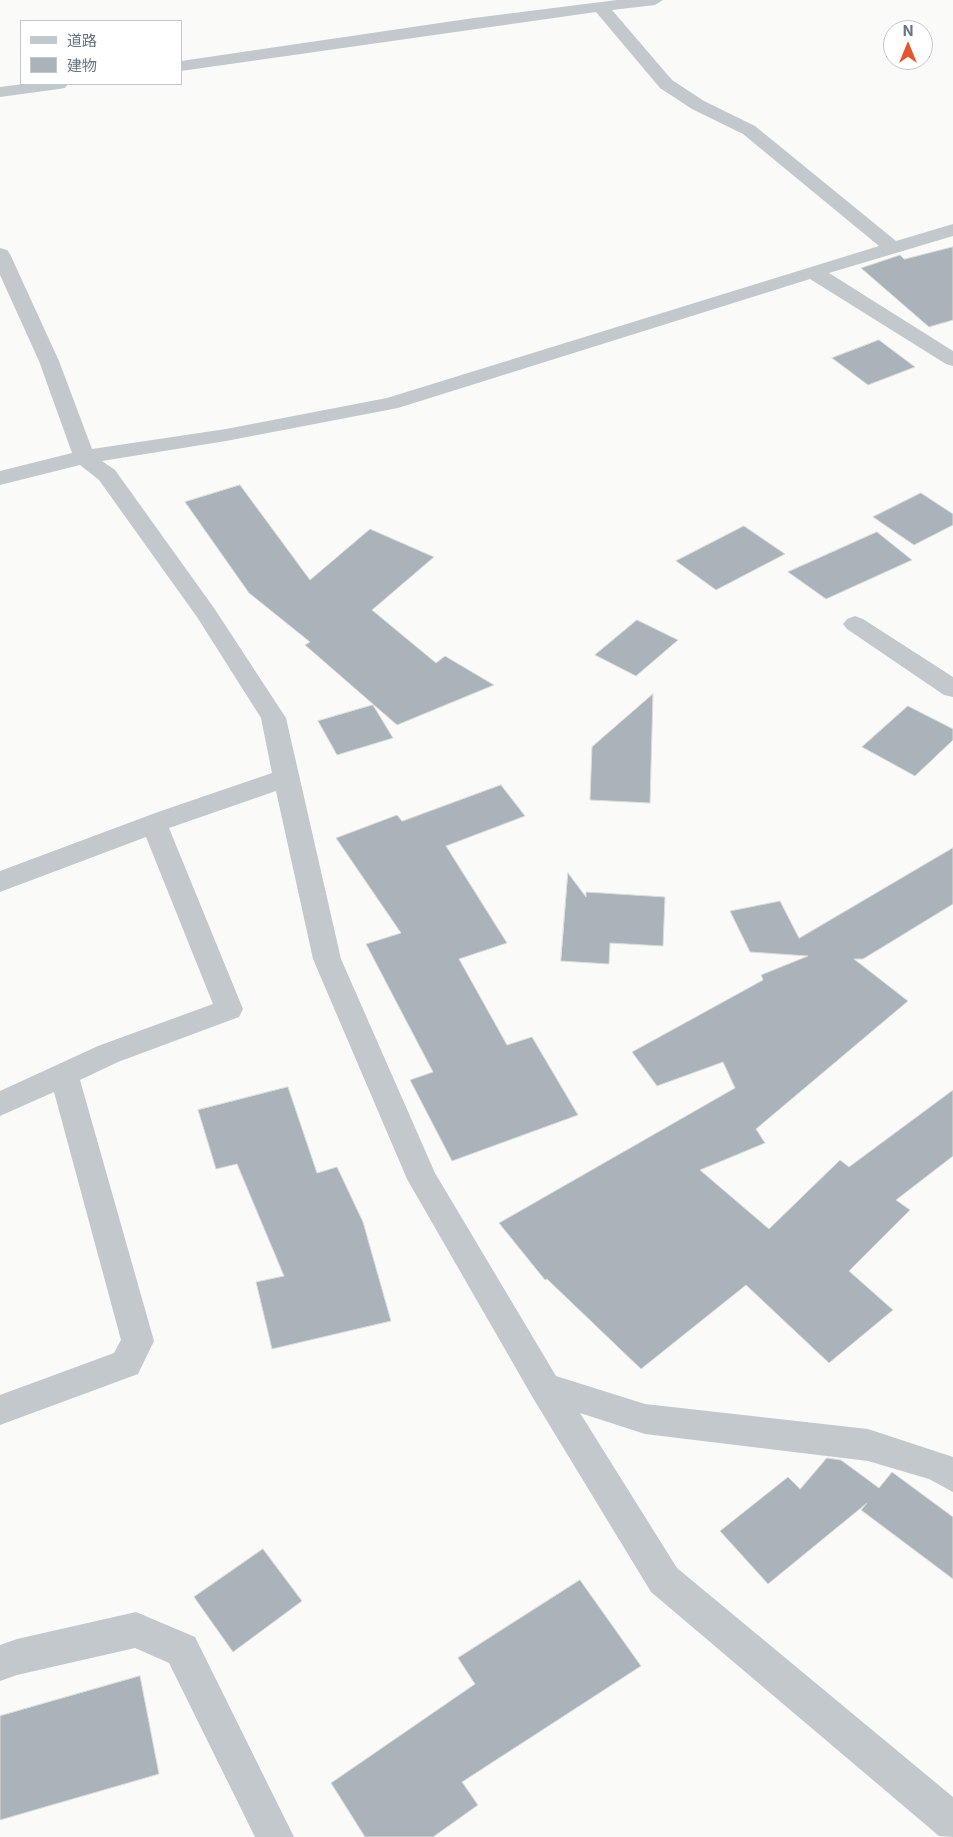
<!DOCTYPE html>
<html>
<head>
<meta charset="utf-8">
<style>
  body { margin:0 }
  #map { position:relative; width:953px; height:1837px; overflow:hidden; background:#fafaf8; font-family:Inter,"Noto Sans JP",sans-serif }
  canvas { display:block }
  .legend { position:absolute; left:20px; top:20px; width:162px; height:65px; box-sizing:border-box; background:#fff; border:1px solid #c1c8cd; margin:0; padding:6px 9px; list-style:none; font-size:15px; color:#657683 }
  .legend li { display:flex; align-items:center; gap:10px; height:25px }
  .legend b { width:25px; border:1px solid #c1c8cd }
  .north { position:absolute; left:883px; top:20px; width:50px; height:50px; box-sizing:border-box; background:#fff; border:1px solid #c1c8cd; border-radius:50%; rotate:0deg; font-size:14px; font-weight:700; line-height:20px; text-align:center; color:#657683 }
  .north::after { content:''; display:block; margin:auto; width:18px; height:22px; background:#e4572e; clip-path:polygon(50% 0,100% 100%,50% 72%,0 100%) }
</style>
</head>
<body>
<div id="map">
<canvas width="953" height="1837"></canvas>
<ul class="legend">
<li><b style="height:6px;background:#c3c8cc"></b>道路</li>
<li><b style="height:14px;background:#aab3b9"></b>建物</li>
</ul>
<div class="north">N</div>
</div>
<script>
const context = document.querySelector('canvas').getContext('2d');
context.lineJoin = 'round';
function paint(path, color) { context.fillStyle = color; context.fill(path, 'evenodd'); }
function stroke(path, color, width, dash) { context.strokeStyle = color; context.lineWidth = width; context.lineCap = dash ? 'butt' : 'round'; context.setLineDash(dash || []); context.stroke(path); }
const building = new Path2D(`
  M953,247V320L929,327L861,268L900,255L904,259Z
  M879,340L915,367L868,385L832,358Z
  M240,485L310,580L370,529L434,557L372,610L436,663L445,656L494,685L397,725L305,645L310,642L249,593L185,502Z
  M921,493L953,514V525L914,545L873,517Z
  M744,526L785,554L716,590L676,561Z
  M877,532L912,560L826,599L788,572Z
  M637,620L678,640L636,676L595,655Z
  M653,694L650,803L590,800L592,747Z
  M373,705L393,738L337,755L318,721Z
  M908,706L953,729V740L915,776L862,747Z
  M501,785L525,816L446,846L507,943L459,959L507,1045L532,1037L578,1115L452,1161L410,1080L433,1072L366,944L401,933L336,838L397,815L402,821Z
  M953,848V904L863,959H854L908,1001L756,1129L765,1143L700,1170L769,1229L840,1160L849,1167L953,1090V1156L896,1200L910,1210L849,1271L893,1310L829,1363L746,1285L641,1369L547,1279L545,1280L499,1223L735,1088L723,1062L657,1086L632,1052L763,980L761,975L808,956L750,952L730,911L780,901L799,938Z
  M568,873L586,897V892L665,897L663,946L610,943L609,964L561,961Z
  M288,1087L317,1173L337,1167L363,1222L391,1321L272,1349L256,1282L284,1276L237,1164L216,1169L198,1110Z
  M827,1458L841,1460L879,1488L892,1472L953,1517V1579L861,1510L867,1503L768,1584L720,1531L788,1477L800,1489Z
  M263,1549L302,1601L233,1652L194,1597Z
  M580,1580L641,1666L462,1782L478,1805L433,1837H365L331,1783L475,1684L458,1658Z
  M140,1676L159,1774L0,1820V1716Z`);
const minor = new Path2D(`
  M617,0H663L655,5L612,10L672,80L704,101L755,126L896,241L953,224V236L829,273L953,351V366L946,364L810,279L398,408L226,441L102,461L115,470L214,608L286,718L341,959L435,1173L556,1376L645,1404L868,1429L953,1457V1492L929,1479L868,1461L645,1434L580,1413L677,1568L953,1797V1837L939,1836L651,1592L533,1398L407,1179L313,959L276,791L169,828L243,1009L239,1017L118,1062L80,1080L154,1341L138,1374L0,1425V1395L114,1353L121,1340L54,1092L0,1116V1091L98,1046L213,1004L146,837L0,892V871L158,812L272,773L261,718L197,617L99,480L80,465L0,485V471L72,453L39,361L0,275V248L7,250L10,254L59,361L92,449L226,429L387,398L879,246L743,134L692,109L660,88L596,12L181,71V61L474,18Z
  M23,84H68L65,88L59,89L0,97V87Z
  M855,616L863,619L953,677V697L944,695L847,629L843,624L847,619Z
  M136,1612L195,1637L294,1837H255L169,1663L135,1648L17,1675L0,1681V1645L17,1639Z`);
paint(building, '#aab3b9');
stroke(building, '#dcdcda', 1);
paint(minor, '#c3c8cc');
</script>
</body>
</html>
